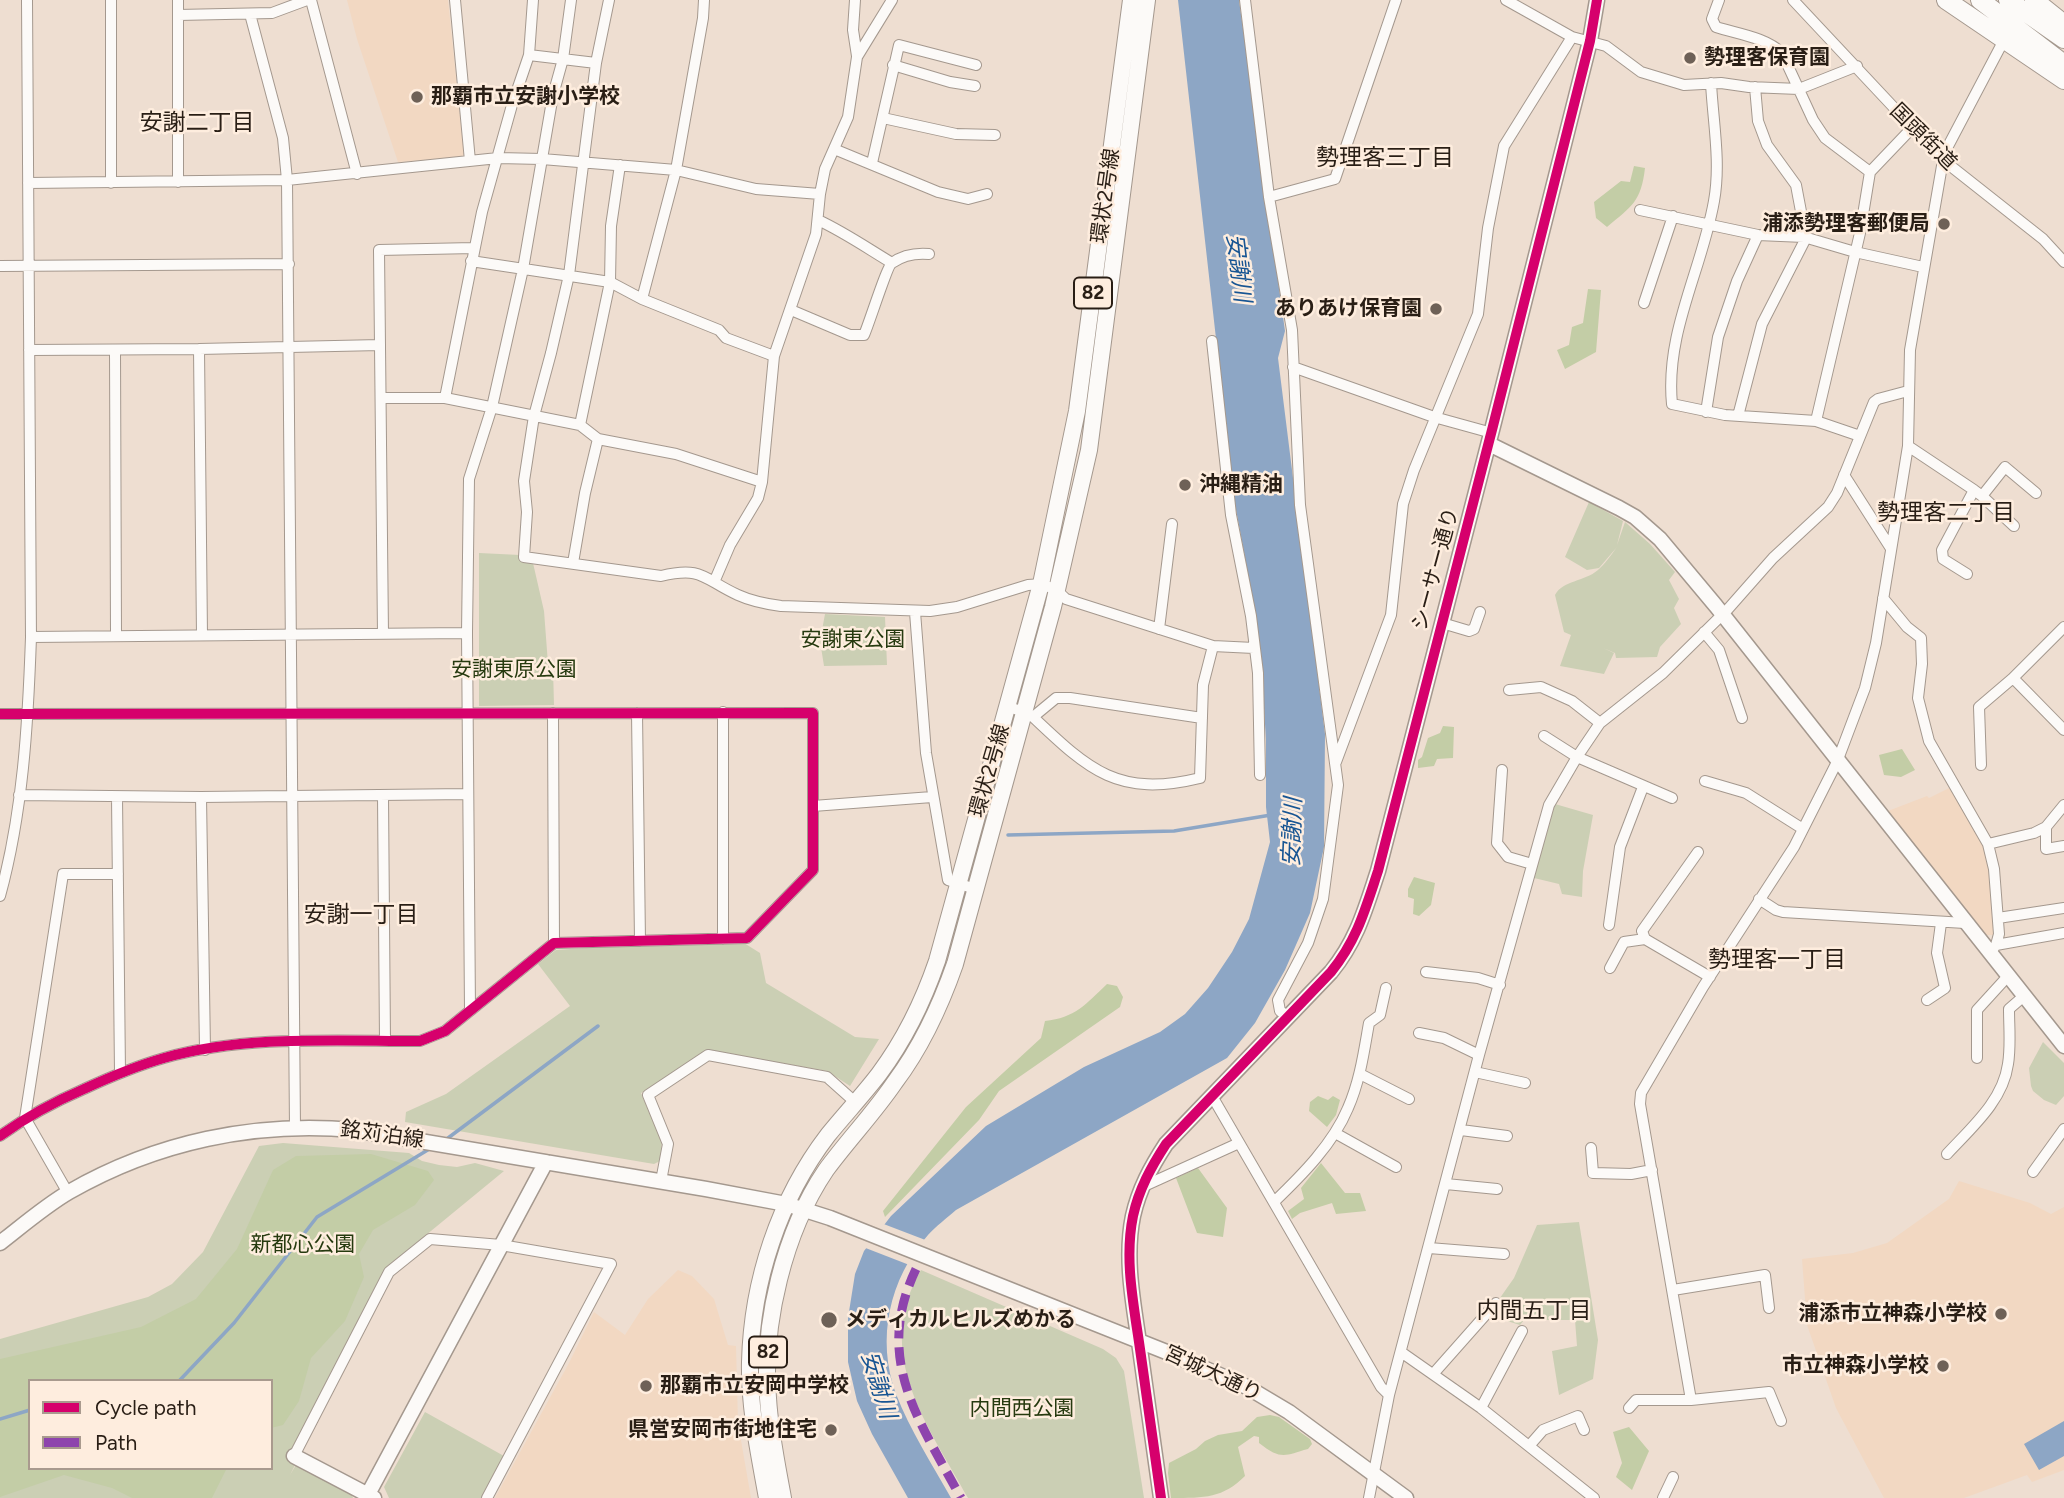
<!DOCTYPE html>
<html>
<head>
<meta charset="utf-8">
<style>
  body { margin:0 }
  #map { position:relative; width:2064px; height:1498px; overflow:hidden; background:#eeded1; font-family:Figtree,sans-serif }
  canvas { display:block }
  .legend { position:absolute; left:28px; top:1379px; width:245px; height:91px; box-sizing:border-box; background:#feedde; border:2px solid #a99a8e; margin:0; padding:9px 12px; list-style:none; font-size:21px; color:#291e15 }
  .legend li { display:flex; align-items:center; gap:14px; height:35px }
  .legend b { width:35px; border:2px solid #a99a8e }
</style>
</head>
<body>
<div id="map">
<canvas width="2064" height="1498"></canvas>
<ul class="legend">
<li><b style="height:9px;background:#d6006c"></b>Cycle path</li>
<li><b style="height:9px;background:#8e44ad"></b>Path</li>
</ul>
</div>
<script>
const context = document.querySelector('canvas').getContext('2d');
context.lineJoin = 'round';
function paint(path, color) { context.fillStyle = color; context.fill(path, 'evenodd'); }
function stroke(path, color, width, dash) { context.strokeStyle = color; context.lineWidth = width; context.lineCap = dash ? 'butt' : 'round'; context.setLineDash(dash || []); context.stroke(path); }
function drawText(font, color, halo, rows, align = 'center') {
  context.font = font + ' Figtree,"Noto Sans JP",sans-serif'; context.lineWidth = 5; context.setLineDash([]); context.textBaseline = 'middle'; context.strokeStyle = halo; context.fillStyle = color; for (const [text, x, y, turn = 0] of rows) {
    context.save(); context.translate(x, y); context.rotate((+turn || 0) * Math.PI / 180); context.textAlign = isNaN(turn) ? turn : align; if (halo) context.strokeText(text, 0, 0); context.fillText(text, 0, 0); context.restore();
  }
}
const built = new Path2D(`
  M347,0H448L464,154L461,158L398,162L357,39Z
  M1951,787L1985,846L1992,872L1995,915L1994,935H1983L1888,811L1927,796L1929,798Z
  M1959,1181L2030,1203L2051,1214L2064,1207V1470L2032,1482L2027,1475L1964,1498H1884L1836,1408L1807,1325L1802,1259L1853,1253L1887,1243L1949,1199Z
  M678,1270L692,1276L714,1299L728,1345L736,1346L738,1423L751,1498H495L569,1363L594,1312L625,1335L648,1299Z`);
const green = new Path2D(`
  M1589,502L1623,521L1617,545L1625,522L1650,544L1675,572L1669,580L1679,599L1674,608L1681,624L1660,647L1657,657L1616,658L1615,653L1603,648L1614,653L1604,674L1560,666L1571,635L1564,632L1555,595C1563,580 1584,582 1598,570C1605,564 1611,555 1617,547L1599,568L1587,570L1565,557Z
  M479,553L520,555V560L533,563L544,611L548,664L553,668L554,705L479,706Z
  M825,614L885,617L887,665L824,666L820,641Z
  M1555,804L1593,815L1583,871L1582,897L1562,894L1559,884L1534,878Z
  M736,938L760,953L766,983L855,1037L879,1039L850,1086L827,1071L707,1050L641,1093L662,1142L660,1161L654,1164L405,1122L406,1112L446,1094L570,1006L538,964L556,950Z
  M2043,1042L2064,1063V1096L2056,1105L2044,1100L2033,1091L2031,1086L2029,1068Z
  M283,1143L409,1153L422,1161L439,1165L457,1167L475,1163L504,1171L392,1263L287,1458L296,1463L290,1475L297,1463L351,1493L353,1498H0V1339L148,1297L172,1284L203,1252L259,1146ZM30,1381H271V1468H30Z
  M1579,1222L1598,1340L1593,1379L1559,1395L1552,1351L1577,1346L1575,1320H1524L1520,1325L1488,1315L1514,1278L1537,1225Z
  M921,1270L1103,1349L1116,1358L1124,1371L1144,1498H968C928,1425 872,1354 921,1270Z
  M425,1412L504,1456L481,1498H389L384,1487Z`);
const forest = new Path2D(`
  M1634,166L1645,168C1641,202 1632,206 1607,227L1596,218L1594,202L1621,181L1630,182Z
  M1588,289L1601,290L1596,352L1565,369L1557,350L1569,345L1572,327L1583,323Z
  M1443,726L1454,727L1453,758L1437,759L1434,766L1418,768V760L1422,757L1428,738L1440,733Z
  M1902,749L1915,770L1901,777L1884,775L1879,755Z
  M1414,877L1435,883L1431,905L1419,916L1413,914L1414,899L1408,897V889Z
  M1107,984L1117,986L1123,997L1120,1007L999,1091L979,1120L885,1217L883,1211L966,1107L1041,1038L1045,1021C1075,1018 1086,1004 1107,984Z
  M1318,1096L1328,1100L1333,1096L1340,1100L1336,1115L1327,1127L1309,1111L1310,1102Z
  M371,1154L428,1171L434,1180L415,1205L373,1230L359,1254L364,1277L345,1321L311,1358L299,1401L283,1425L271,1428V1381H30V1468H227L212,1498H132L112,1488L64,1475L0,1497V1359L141,1327L196,1299L237,1249L273,1170L296,1156Z
  M1321,1163L1345,1193H1360L1366,1211L1336,1214L1332,1203L1300,1213L1292,1219L1288,1211L1304,1199L1301,1188Z
  M1198,1168L1227,1208L1223,1237L1197,1233L1176,1178Z
  M1270,1415L1279,1417L1310,1439L1312,1444L1308,1449C1285,1455 1282,1461 1259,1443V1437L1254,1436L1238,1447L1245,1476C1223,1498 1205,1498 1171,1498L1168,1473L1169,1463L1196,1449L1205,1441L1218,1435L1242,1431L1257,1417Z
  M1629,1427L1649,1451L1632,1490L1616,1477L1622,1463L1613,1432Z`);
const water = new Path2D(`
  M1178,0H1239L1285,331L1278,358L1325,734L1324,847L1310,913L1285,970L1255,1023L1227,1058L956,1210C947,1218 936,1226 928,1235C889,1279 876,1339 896,1394C910,1430 932,1464 951,1498H908L872,1434L857,1401L848,1362V1318L855,1274L864,1251L891,1216L986,1126L1084,1067L1160,1032L1185,1014L1208,988L1232,952L1249,919L1270,842L1266,807V740L1261,660L1255,611L1234,499Z
  M2064,1421V1456L2039,1470L2024,1444Z`);
const pier = new Path2D(`
  M881,1223L928,1241L912,1266L863,1247Z`);
const stream = new Path2D(`
  M1008,835L1174,831L1271,815
  M444,1141L598,1026
  M179,1381L234,1323L317,1217L431,1148
  M0,1419L30,1410`);
const street = new Path2D(`
  M111,0V183
  M178,0V182
  M311,0L357,174
  M455,0L470,161
  M609,0L596,63L569,275L551,353L534,416L524,481L527,512L524,557L661,576C703,566 703,579 738,595C751,601 766,604 781,606L930,611L957,607L1028,585C1044,583 1054,587 1066,599L1213,646L1203,685L1200,778C1118,798 1089,770 1033,717
  M855,0L853,30L857,56
  M1245,0L1269,197L1292,330L1300,505L1338,785L1323,899L1308,943L1278,1000L1280,1011L1289,1017
  M1506,0L1572,37
  M1719,0L1712,19L1716,27C1738,34 1765,37 1782,53L1813,120L1825,138L1870,172
  M1793,0L1943,160L2043,239L2064,262
  M250,14L283,138L287,180L295,1128
  M178,15L272,13L307,0
  M529,55L596,63
  M893,65L950,82L975,86
  M1711,83C1713,122 1721,162 1714,201C1702,270 1665,332 1672,404L1725,415L1816,421L1860,436
  M883,118L956,134L995,135
  M834,149L938,192L968,199L987,194
  M872,163L899,45L976,65
  M28,183L287,180L498,158L542,159L676,170L756,189L820,194
  M1269,197L1335,179L1396,0
  M1640,210L1758,235L1804,237L1855,252L1923,267
  M818,220C844,232 867,248 892,263
  M471,261L610,282L642,299L719,330L726,338L774,356
  M0,266L289,264
  M642,299L676,170L703,18L704,0
  M1644,303L1673,216
  M791,310L850,335H864C869,324 887,266 892,263C903,255 917,253 929,254
  M1212,341L1231,515L1251,616L1258,673L1260,775
  M199,349L202,635
  M29,350L199,349L380,345
  M115,350L116,635
  M1293,367L1434,417L1492,433
  M381,398H445L580,425L598,439L676,454L762,482
  M445,398L482,212L512,105L529,55L533,0
  M1706,412L1718,337L1737,281L1758,235
  M1738,416L1762,324L1806,238L1796,185L1767,145L1758,121L1755,87
  M1816,421L1860,233L1870,172L1912,128
  M580,425L610,282L611,226L620,165
  M1908,446L1974,490L1942,550L1943,559L1967,574
  M1844,475L1890,547
  M1974,490L1982,496L2005,467L2036,493
  M1982,496L2014,526
  M573,563L585,493L598,439
  M715,580L730,545L758,498L762,482L774,356L816,234L820,194L825,169L848,117L857,57L892,0
  M1883,598L1907,627L1921,638L1922,664L1918,698L1929,741L1988,844L1994,869L1999,934L1996,945L1990,953
  M915,612L926,753L948,880L975,889
  M1442,623L1469,631L1474,629L1480,612
  M2064,627L2013,678L2064,730
  M1159,629L1172,524
  M1704,632L1719,650L1742,718
  M383,634L379,250L474,248
  M31,637L467,633
  M1213,646L1254,648
  M1509,690L1541,687L1572,701L1600,723
  M1008,707L1025,712L1033,717L1056,698H1070L1202,718
  M723,712V939
  M553,713L554,943
  M637,713L640,941
  M0,714L813,713V870L747,938L554,943L445,1031L420,1041C336,1041 246,1035 164,1058C136,1066 110,1077 84,1089C54,1102 26,1117 0,1136
  M1544,736L1577,757L1672,798
  M1336,762L1391,615L1403,504L1414,470L1478,314L1488,228L1504,146L1572,37L1606,46L1641,72L1684,85L1721,83L1749,87L1799,89L1857,66
  M1981,765L1979,707L2013,678
  M1502,770L1497,843L1508,857L1532,864
  M1705,781L1746,793L1803,829
  M19,795L201,797L468,794
  M383,796L385,1041
  M117,797L120,1072
  M201,797L205,1050
  M2064,805L2046,827V849L2064,846
  M813,806L932,797
  M1988,844L2034,833L2046,827
  M1698,852L1642,931L1645,939L1710,977
  M0,896C23,812 28,724 31,637L27,0
  M1759,899L1776,910L1783,912L1965,923
  M1998,918L2064,908
  M1609,925L1620,847L1643,787
  M1996,945L2064,933
  M1610,968L1624,942L1645,939
  M1426,972L1478,978L1500,985
  M1927,1000L1945,988L1937,953L1941,923
  M470,1010L467,633L469,479L492,407L523,269L553,95L563,59L571,0
  M1419,1033L1444,1038L1479,1055
  M1977,1058V1010L2008,976
  M1475,1072L1525,1083
  M1360,1074L1409,1099
  M1212,1096L1381,1387L1389,1395
  M1461,1130L1507,1136
  M1335,1133L1396,1167
  M1591,1148L1593,1173L1631,1174L1652,1170
  M1947,1154C1971,1128 2003,1101 2008,1064C2011,1046 2009,1027 2009,1009L2024,996
  M2033,1172L2064,1129
  M661,1181L668,1144L648,1095L708,1055L827,1077L855,1102
  M1446,1184L1497,1189
  M1142,1187L1239,1143
  M68,1193L25,1118L63,874H118
  M1274,1202C1302,1175 1333,1144 1348,1108C1360,1081 1364,1051 1369,1023L1380,1015L1386,988
  M1429,1248L1504,1254
  M1673,1290L1765,1275L1769,1308
  M1401,1352L1481,1408L1594,1498
  M1434,1373L1496,1303
  M1481,1408L1522,1331
  M1629,1408L1636,1400H1691
  M1781,1421L1769,1392L1691,1400L1640,1104L1641,1093L1703,987L1794,847L1837,762L1865,688L1876,643L1908,446L1910,350L1943,160L1946,150L2005,38
  M1529,1446L1543,1430L1578,1416L1584,1430
  M294,1456L389,1272L430,1239L501,1245L611,1264L487,1498
  M1369,1498L1389,1395L1479,1055L1549,805L1577,757L1600,723L1663,673L1728,609L1773,558L1828,507L1837,493L1874,402L1878,399L1908,391
  M1663,1498L1673,1477`);
const secondary = new Path2D(`
  M1489,444L1619,508L1635,517L1660,539L1716,606L2064,1046
  M0,1243C22,1226 45,1206 69,1192C156,1142 255,1121 354,1130L706,1189L786,1204L830,1218L1169,1353L1247,1387L1289,1412L1406,1498
  M294,1456L374,1498
  M366,1498L546,1162
  M1161,1498C1154,1448 1147,1399 1140,1349C1134,1306 1124,1260 1133,1216C1139,1189 1151,1167 1166,1144L1331,972C1357,940 1365,910 1378,871L1493,426L1590,41L1597,0`);
const primary = new Path2D(`
  M767,1498C759,1453 749,1408 750,1362C752,1281 779,1199 828,1135C845,1114 863,1095 879,1074C905,1039 923,1002 937,961L1041,584L1077,411L1131,0
  M783,1498C777,1465 770,1432 768,1398C762,1324 784,1232 826,1170C848,1140 874,1113 895,1082C922,1046 940,1007 955,964L1053,607L1089,450L1147,0`);
const highway = new Path2D(`
  M1946,0L2064,80
  M1980,0L2064,64
  M2008,0L2064,39
  M2034,0L2064,24`);
const quiet = new Path2D(`
  M916,1269C873,1359 919,1420 961,1498`);
const cycleway = new Path2D(`
  M0,714L813,713V870L747,938L554,943L445,1031L420,1041C336,1041 246,1035 164,1058C136,1066 110,1077 84,1089C54,1102 26,1117 0,1136
  M1161,1498C1154,1448 1147,1399 1140,1349C1134,1306 1124,1260 1133,1216C1139,1189 1151,1167 1166,1144L1331,972C1357,940 1365,910 1378,871L1493,426L1590,41L1597,0`);
const markers = [
  [1690,58,7,"#6e6157"],
  [417,97,7,"#6e6157"],
  [1944,224,7,"#6e6157"],
  [1436,309,7,"#6e6157"],
  [1185,485,7,"#6e6157"],
  [2001,1314,7,"#6e6157"],
  [829,1320,9,"#6e6157"],
  [1943,1366,7,"#6e6157"],
  [646,1386,7,"#6e6157"],
  [831,1430,7,"#6e6157"]
];
const shields = [
  [1093,293,38],
  [768,1352,38]
];
const shieldNames = [
  ["82",1093,293],
  ["82",768,1352]
];
const poiNames = [
  ["勢理客保育園",1704,58],
  ["那覇市立安謝小学校",431,97],
  ["浦添勢理客郵便局",1930,224,"right"],
  ["ありあけ保育園",1422,309,"right"],
  ["沖縄精油",1199,485],
  ["浦添市立神森小学校",1987,1314,"right"],
  ["メディカルヒルズめかる",845,1320],
  ["市立神森小学校",1929,1366,"right"],
  ["那覇市立安岡中学校",660,1386],
  ["県営安岡市街地住宅",817,1430,"right"]
];
const streetNames = [
  ["国頭街道",1923,137,45],
  ["環状2号線",1106,196,-82],
  ["シーサー通り",1436,569,-75],
  ["環状2号線",990,771,-74],
  ["銘苅泊線",382,1135,8],
  ["宮城大通り",1213,1374,25]
];
const parkNames = [
  ["安謝東公園",853,640],
  ["安謝東原公園",514,670],
  ["新都心公園",303,1245],
  ["内間西公園",1022,1409]
];
const neighbourhoodNames = [
  ["安謝二丁目",197,123],
  ["勢理客三丁目",1385,158],
  ["勢理客二丁目",1946,513],
  ["安謝一丁目",361,915],
  ["勢理客一丁目",1777,960],
  ["内間五丁目",1534,1311]
];
const waterNames = [
  ["安謝川",1238,268,83],
  ["安謝川",1293,832,-88],
  ["安謝川",878,1385,73]
];
paint(built, '#f2d8c2');
paint(green, '#cbcfb4');
paint(forest, '#c3cda6');
paint(water, '#8da6c5');
paint(pier, '#eeded1');
stroke(stream, '#8da6c5', 3.5);
stroke(street, '#a4988e', 12);
stroke(secondary, '#a4988e', 17);
stroke(primary, '#a4988e', 18);
stroke(highway, '#a4988e', 20);
stroke(street, '#fcfaf8', 10);
stroke(secondary, '#fcfaf8', 14);
stroke(primary, '#fcfaf8', 16);
stroke(highway, '#fcfaf8', 18);
stroke(quiet, '#8e44ad', 9, [18, 9]);
stroke(cycleway, '#d6006c', 10);
for (const [x, y, r, color] of markers) { const dot = new Path2D(); dot.arc(x, y, r, 0, 2 * Math.PI); context.fillStyle = color; context.fill(dot); stroke(dot, '#feedde', 2.5); }
for (const [x, y, w] of shields) { const box = new Path2D(); box.roundRect(x - w / 2, y - 15.5, w, 31, 5); context.fillStyle = '#feedde'; context.fill(box); stroke(box, '#291e15', 2); }
drawText('bold 19px', '#291e15', null, shieldNames);
drawText('bold 21px', '#291e15', '#feedde', poiNames, 'left');
drawText('21px', '#291e15', '#feedde', streetNames);
drawText('21px', '#263a0f', '#feedde', parkNames);
drawText('23px', '#291e15', '#feedde', neighbourhoodNames);
drawText('italic 23px', '#185593', '#feedde', waterNames);
</script>
</body>
</html>
